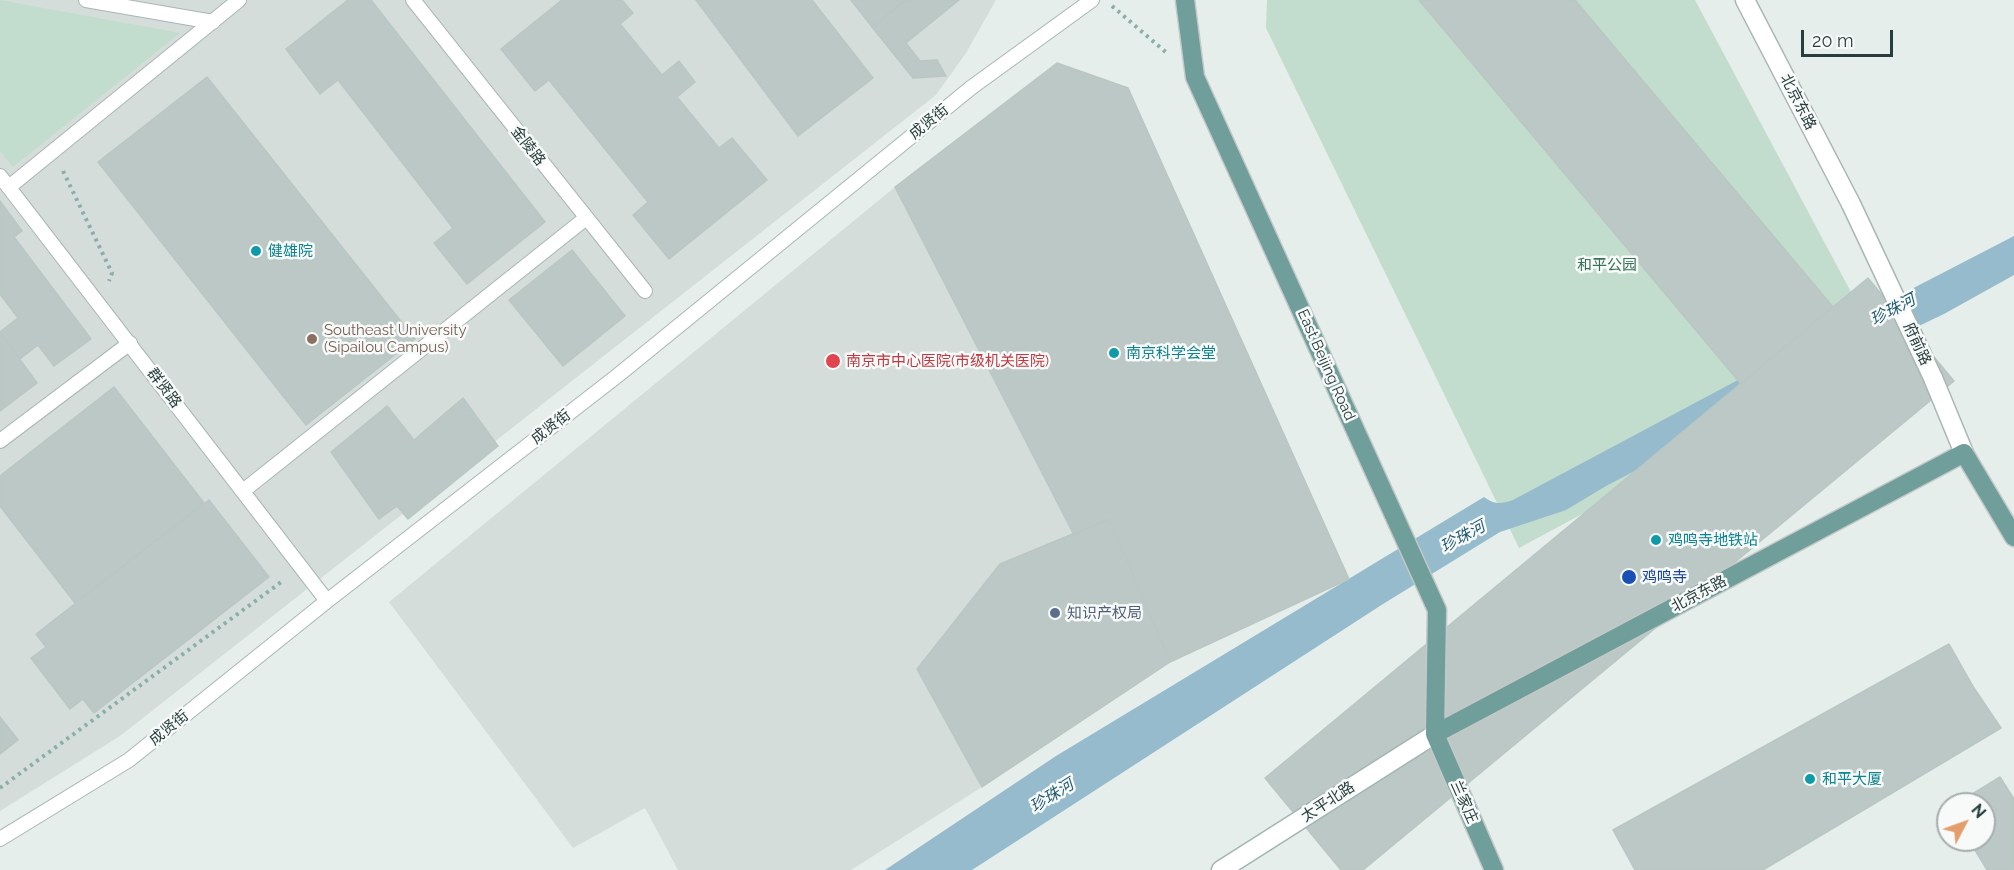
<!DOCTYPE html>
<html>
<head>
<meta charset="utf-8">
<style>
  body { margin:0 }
  #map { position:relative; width:2014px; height:870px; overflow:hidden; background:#e6eeec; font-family:Raleway,sans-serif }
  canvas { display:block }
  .north { position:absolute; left:1936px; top:792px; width:60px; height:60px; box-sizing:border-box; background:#f7faf9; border:2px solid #a4afad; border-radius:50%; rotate:49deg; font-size:16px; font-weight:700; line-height:24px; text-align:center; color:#273e3c }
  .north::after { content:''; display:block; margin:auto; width:21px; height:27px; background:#e49e6e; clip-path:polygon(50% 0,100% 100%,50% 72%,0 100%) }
  .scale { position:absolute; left:1801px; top:30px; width:92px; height:27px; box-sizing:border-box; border:3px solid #273e3c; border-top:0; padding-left:8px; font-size:18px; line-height:21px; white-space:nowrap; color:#273e3c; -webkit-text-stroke:4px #f7faf9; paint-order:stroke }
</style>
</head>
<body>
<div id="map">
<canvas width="2014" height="870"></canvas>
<div class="north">N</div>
<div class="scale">20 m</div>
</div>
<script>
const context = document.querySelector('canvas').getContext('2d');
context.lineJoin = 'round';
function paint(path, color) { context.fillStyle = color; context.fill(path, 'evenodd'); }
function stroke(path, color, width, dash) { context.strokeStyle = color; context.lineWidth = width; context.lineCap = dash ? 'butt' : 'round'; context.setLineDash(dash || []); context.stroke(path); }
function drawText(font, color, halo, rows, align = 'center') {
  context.font = font + ' Raleway,"Noto Sans SC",sans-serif'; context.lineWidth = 5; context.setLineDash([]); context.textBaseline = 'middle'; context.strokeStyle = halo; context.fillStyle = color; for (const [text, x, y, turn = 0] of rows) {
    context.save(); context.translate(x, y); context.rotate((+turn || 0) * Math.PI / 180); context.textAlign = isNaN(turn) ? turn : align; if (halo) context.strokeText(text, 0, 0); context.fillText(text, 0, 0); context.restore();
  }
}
const built = new Path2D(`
  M0,0H996L966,53L936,95L120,736L0,811Z
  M895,187L1074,535L1000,564L917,668L982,787L851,870H678L645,808L573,848L389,602Z`);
const green = new Path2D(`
  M0,0L180,33L13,167L0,151Z
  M1267,0H1695L1883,352L1519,548L1266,28Z`);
const water = new Path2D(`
  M2014,236V275L1944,314L1835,366L1606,486L1566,510L1500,532L1383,604L972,870H885L1056,756L1484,497C1495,505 1501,504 1513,500L1813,340Z`);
const building = new Path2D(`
  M348,0H371L545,222L467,284L434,243L453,228L338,80L320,94L286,49Z
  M562,0H622L633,13L620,24L662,75L679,61L695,82L677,97L719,148L732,138L767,180L669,259L633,215L648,202L549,80L535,91L501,49Z
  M696,0H812L873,78L798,136Z
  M851,0H905L872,27Z
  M907,0H959L906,43L920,61L937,60L946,76L913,78L872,27Z
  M1419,0H1575L1833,307L1741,384Z
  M1057,63L1128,88L1349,579L1170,662L1109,519L1074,535L895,187Z
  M207,77L415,339L306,425L98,162Z
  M0,201L22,231L14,237L91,339L54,366L38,345L20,359L0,332L18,318L0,294Z
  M572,250L625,316L563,366L509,300Z
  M1868,278L1954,381L1363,870H1341L1265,778Z
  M0,332L37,383L0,411Z
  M114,387L204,503L75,603L0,506V476Z
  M463,398L498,446L408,519L397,506L379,519L331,452L387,406L414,440Z
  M209,500L269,577L94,713L83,699L70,709L31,658L46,647L36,634Z
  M1109,519L1170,662L982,787L917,669L1000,564Z
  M1949,644L1974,688L2001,728L1763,870H1635L1613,830Z
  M0,717L18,740L0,754Z
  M2000,777L2014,799V870H1987L1969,840H1984V804H1956Z`);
const path = new Path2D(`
  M1112,6L1168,54
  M63,171L112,273L109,281
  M0,788L284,580`);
const service = new Path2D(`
  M86,0L213,22
  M413,0L645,291
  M0,176L327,601
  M9,187L239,0
  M0,441L130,343
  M243,491L586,218
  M0,839L129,760L327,601L617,376L972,87L1092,0`);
const minor = new Path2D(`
  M1933,378L1964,453`);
const tertiary = new Path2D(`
  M1745,0L1851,204`);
const secondary = new Path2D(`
  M1221,870L1435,734`);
const primary = new Path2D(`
  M1185,0L1195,77L1437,610L1435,734L1494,870
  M1435,734L1964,453L2014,537`);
const minorBridge = new Path2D(`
  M1851,204L1933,378`);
const markers = [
  [256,251,6,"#0f9aa8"],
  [312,339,6,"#8d6e63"],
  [1114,353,6,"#0f9aa8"],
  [833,361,8,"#e0444e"],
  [1656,540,6,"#0f9aa8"],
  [1629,577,8,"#1a4fb4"],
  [1055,613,6,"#5c6f8a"],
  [1810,779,6,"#0f9aa8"]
];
const streetNames = [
  ["北京东路",1798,102,63],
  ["成贤街",929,122,-39],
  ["金陵路",528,146,52],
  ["府前路",1917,344,65],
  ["East Beijing Road",1326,365,66],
  ["群贤路",164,388,53],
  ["成贤街",551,427,-38],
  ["北京东路",1699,594,-28],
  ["成贤街",169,728,-39],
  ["太平北路",1328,802,-33],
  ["兰家庄",1464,802,66]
];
const cultureNames = [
  ["健雄院",268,251],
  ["南京科学会堂",1126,353],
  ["鸡鸣寺地铁站",1668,540],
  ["和平大厦",1822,779]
];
const parkNames = [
  ["和平公园",1607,265]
];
const educationNames = [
  ["Southeast University",324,330],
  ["(Sipailou Campus)",324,347]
];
const healthNames = [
  ["南京市中心医院(市级机关医院)",846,361]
];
const transitNames = [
  ["鸡鸣寺",1642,577]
];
const serviceNames = [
  ["知识产权局",1067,613]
];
const waterNames = [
  ["珍珠河",1893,310,-28],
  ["珍珠河",1463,537,-29],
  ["珍珠河",1052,796,-32]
];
paint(built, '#d5dddb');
paint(green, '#c2dccd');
paint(water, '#95bbcc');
paint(building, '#bcc8c5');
stroke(building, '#b9c7c3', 1.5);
stroke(service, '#a9b6b4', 16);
stroke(minor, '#a9b6b4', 21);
stroke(tertiary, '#a9b6b4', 21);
stroke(secondary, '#a3b5b2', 21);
stroke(primary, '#c3c9c8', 21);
stroke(path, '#8aaea8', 4, [3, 4.5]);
stroke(service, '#fff', 14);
stroke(minor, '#fff', 18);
stroke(tertiary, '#fff', 18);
stroke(secondary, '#fff', 18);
stroke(primary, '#709e9a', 18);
stroke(minorBridge, '#a9b6b4', 21, []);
stroke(minorBridge, '#fff', 18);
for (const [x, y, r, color] of markers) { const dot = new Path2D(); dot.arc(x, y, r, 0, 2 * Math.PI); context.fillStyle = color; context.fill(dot); stroke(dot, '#f7faf9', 2); }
drawText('15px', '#273e3c', '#f7faf9', streetNames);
drawText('15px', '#0d838f', '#f7faf9', cultureNames, 'left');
drawText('15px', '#357156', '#f7faf9', parkNames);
drawText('15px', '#785e54', '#f7faf9', educationNames, 'left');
drawText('15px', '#be3a42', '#f7faf9', healthNames, 'left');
drawText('15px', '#164399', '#f7faf9', transitNames, 'left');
drawText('15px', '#4e5e75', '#f7faf9', serviceNames, 'left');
drawText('italic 16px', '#265b74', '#f7faf9', waterNames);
</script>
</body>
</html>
